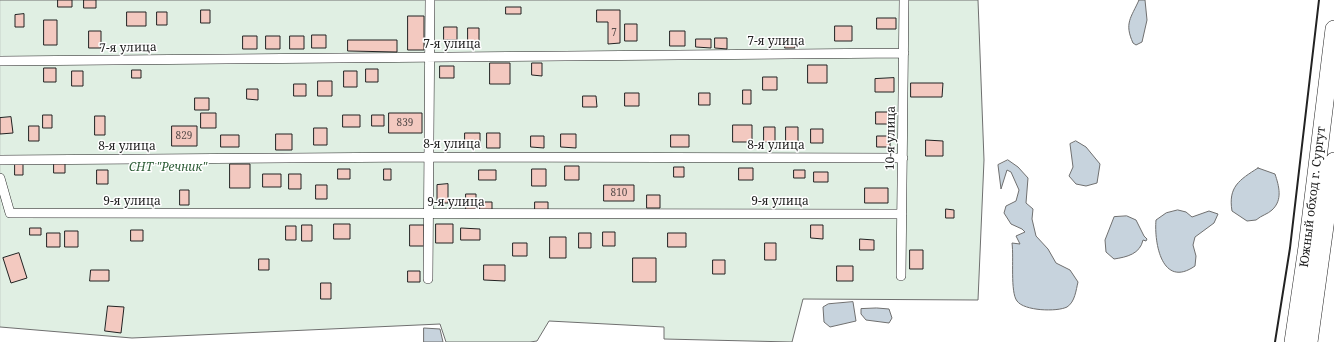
<!DOCTYPE html>
<html>
<head>
<meta charset="utf-8">
<style>
  body { margin:0 }
  canvas { display:block; background:#fff }
</style>
</head>
<body>
<canvas width="1334" height="342"></canvas>
<script>
const context = document.querySelector('canvas').getContext('2d');
context.lineJoin = 'round';
function paint(path, color) { context.fillStyle = color; context.fill(path, 'evenodd'); }
function stroke(path, color, width, dash) { context.strokeStyle = color; context.lineWidth = width; context.lineCap = dash ? 'butt' : 'round'; context.setLineDash(dash || []); context.stroke(path); }
function drawText(font, color, halo, rows, align = 'center') {
  context.font = font + ' "Noto Serif",serif'; context.lineWidth = 3; context.setLineDash([]); context.textBaseline = 'middle'; context.strokeStyle = halo; context.fillStyle = color; for (const [text, x, y, turn = 0] of rows) {
    context.save(); context.translate(x, y); context.rotate((+turn || 0) * Math.PI / 180); context.textAlign = isNaN(turn) ? turn : align; if (halo) context.strokeText(text, 0, 0); context.fillText(text, 0, 0); context.restore();
  }
}
const green = new Path2D(`
  M0,0H978L984,160L978,300L803,299L792,342L664,339V327L549,321L537,341L530,342H446L440,324L132,338L0,327Z`);
const water = new Path2D(`
  M1139,0H1145L1147,20L1142,42L1136,45L1133,43C1124,23 1131,18 1139,0Z
  M1076,141L1086,147L1100,164L1097,183L1086,186L1076,184L1069,176L1073,167L1070,144Z
  M1008,160L1018,167L1028,178L1026,203L1033,209L1032,219L1036,236L1048,249L1056,263L1070,270L1078,282C1076,290 1075,302 1067,307C1057,312 1024,311 1017,301C1010,292 1014,258 1012,243L1020,244L1016,236L1025,232L1022,229L1011,224L1004,213L1006,206L1016,201L1019,190L1011,172L1007,170L1001,189L998,165Z
  M1258,168L1275,174C1279,186 1283,200 1272,210C1268,214 1262,215 1256,220L1247,221L1232,211C1228,187 1239,180 1258,168Z
  M1178,210L1186,212L1192,217L1209,211L1218,214L1214,223L1195,237L1193,245L1196,256L1195,266C1162,289 1154,243 1156,220L1166,213Z
  M1127,216L1136,220L1144,236L1147,239L1146,241L1143,240C1140,254 1127,257 1114,259L1106,252L1105,240L1114,217Z
  M853,302L856,321L830,327L824,322L823,307L828,304Z
  M877,308L889,309L892,318L889,323L866,320L861,314V309Z
  M424,328L440,329L443,342H424Z`);
const building = new Path2D(`
  M58,0H72V7H58Z
  M84,0H96V8H84Z
  M506,7H521V14H506Z
  M201,10H210V23H201Z
  M597,10H620V43L608,44V22H597Z
  M127,12H146V26H127Z
  M157,12H167V25H157Z
  M24,14V27H15V15Z
  M408,16H424V50H408Z
  M877,18H896V29H877Z
  M44,20H57V45H44Z
  M625,24H637V41H625Z
  M835,26H852V41H835Z
  M444,27H457V40H444Z
  M468,28H479V42H468Z
  M89,31H101V48H89Z
  M670,31H685V46H670Z
  M312,35H326V48H312Z
  M243,36H257V49H243Z
  M266,36H280V49H266Z
  M290,36H304V49H290Z
  M715,38H727V49L715,48Z
  M696,39H711V48L696,47Z
  M348,40H397V52L348,51Z
  M786,41H795V48H785Z
  M490,63H510V84H490Z
  M532,63H542V76L532,75Z
  M808,65H827V83H808Z
  M440,66H454V78H440Z
  M44,68H56V82H44Z
  M366,69H378V82H366Z
  M132,70H141V78H132Z
  M72,71H83V86H72Z
  M344,71H357V87H344Z
  M763,77H777V90H763Z
  M894,78V92H875V79Z
  M318,81H332V96H318Z
  M911,83H943L942,97H911Z
  M294,84H306V96H294Z
  M247,89H258V100L247,99Z
  M743,90H751V104H743Z
  M625,93H639V106H625Z
  M699,93H710V105H699Z
  M583,96H596L597,107H583Z
  M195,98H209V110H195Z
  M876,112H891V124H876Z
  M201,113H216V128H201Z
  M389,113H422V133H389Z
  M43,115H52V128H43Z
  M343,115H360V127H343Z
  M372,115H384V126H372Z
  M95,116H105V135H95Z
  M11,117L13,133L0,134V118Z
  M733,125H752V142H733Z
  M29,126H39V141H29Z
  M172,126H197V146H172Z
  M764,127H775V142H764Z
  M786,127H798V143H786Z
  M314,128H327V145H314Z
  M811,129H823V143H811Z
  M465,133H480V148H465Z
  M487,133H500V148H487Z
  M276,134H292V150H276Z
  M561,134H576V148L561,147Z
  M221,135H239V147H221Z
  M671,135H689V147H671Z
  M531,136H544V148L531,147Z
  M877,136H890V147H877Z
  M926,140L943,141V156H926Z
  M15,163L23,164V175H15Z
  M54,163H65V173H54Z
  M230,164H250V188H230Z
  M565,166H579V180H565Z
  M674,167H684V177H674Z
  M739,168H753V180H739Z
  M338,169H350V179H338Z
  M384,169H391V180H384Z
  M532,169H546V186H532Z
  M97,170H108V184H97Z
  M479,170H496V180H479Z
  M794,170H805V178H794Z
  M814,172H828V182H814Z
  M263,174H281V187H263Z
  M289,174H301V189H289Z
  M448,184V203H437V185Z
  M316,185H327V199H316Z
  M604,185H634V201H604Z
  M865,188H888V203H865Z
  M180,190H189V205H180Z
  M466,194H476V212H466Z
  M647,195H660V208H647Z
  M480,202H492V211H480Z
  M535,202H548V211H535Z
  M946,209L954,210V218H946Z
  M334,224H350V239H334Z
  M436,224H453V243H436Z
  M302,225H312V241H302Z
  M410,225H424V246H410Z
  M811,225H823V239L811,238Z
  M286,226H296V240H286Z
  M30,228H41V235H30Z
  M461,228L480,229V240H461Z
  M131,230H143V241H131Z
  M65,231H78V247H65Z
  M603,232H615V246H603Z
  M47,233H60V247H47Z
  M579,233H591V248H579Z
  M668,233H686V247H668Z
  M550,237H566V258H550Z
  M860,239L874,240V250H860Z
  M513,243H527V256H513Z
  M765,243H776V260H765Z
  M910,250H923V269H910Z
  M19,253L27,278L11,283L3,258Z
  M633,258H656V282H633Z
  M259,259H269V270H259Z
  M713,260H725V274H713Z
  M484,265H505V281L484,280Z
  M837,266H853V281H837Z
  M91,270H109V281H90Z
  M408,271H420V282H408Z
  M321,283H331V299H321Z
  M108,306L124,307L121,333L105,331Z`);
const street = new Path2D(`
  M0,61L904,53
  M0,160L429,157L903,158
  M0,178L10,213L902,214
  M901,276L904,0
  M428,279L430,0`);
const highway = new Path2D(`
  M1293,342L1307,247L1334,29
  M1309,342L1334,161`);
const wall = new Path2D(`
  M1275,342L1290,248L1319,0`);
const numberNames = [
  ["7",614,33],
  ["839",405,123],
  ["829",184,136],
  ["810",619,193]
];
const streetNames = [
  ["7-я улица",776,42],
  ["7-я улица",452,45],
  ["7-я улица",128,48,-1],
  ["10-я улица",891,138,-89],
  ["8-я улица",452,145],
  ["8-я улица",776,146],
  ["8-я улица",127,147],
  ["Южный обход г. Сургут",1313,197,-83],
  ["9-я улица",132,202],
  ["9-я улица",780,202],
  ["9-я улица",456,203]
];
const parkNames = [
  ["СНТ \"Речник\"",168,168]
];
paint(green, '#e0efe3');
stroke(green, '#6f6f6f', 1);
paint(water, '#c7d3dd');
stroke(water, '#6f6f6f', 1);
paint(building, '#f3c9c0');
stroke(building, '#222', 1);
stroke(street, '#222', 10);
stroke(highway, '#222', 18);
stroke(street, '#fff', 9);
stroke(highway, '#fff', 17);
stroke(wall, '#222', 2);
drawText('10px', '#564c4a', null, numberNames);
drawText('12px', '#222', '#fff', streetNames);
drawText('italic 12px', '#2f5e38', '#fff', parkNames);
</script>
</body>
</html>
